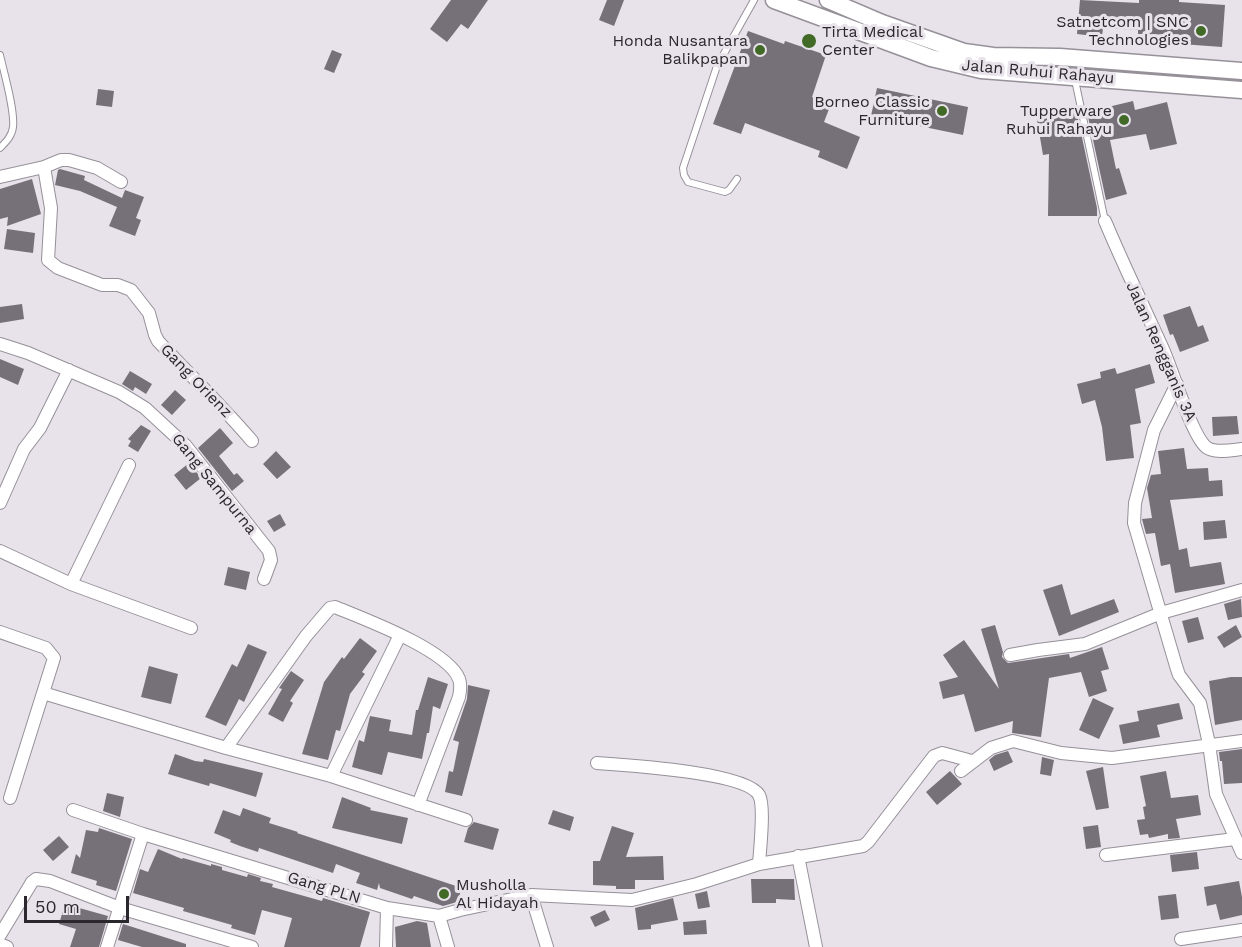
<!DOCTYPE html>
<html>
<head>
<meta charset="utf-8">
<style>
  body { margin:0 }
  #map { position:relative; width:1242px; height:947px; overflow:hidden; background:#e8e2eb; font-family:"Work Sans",sans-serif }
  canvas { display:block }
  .scale { position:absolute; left:24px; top:896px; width:105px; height:27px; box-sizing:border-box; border:3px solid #2a282c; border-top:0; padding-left:8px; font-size:18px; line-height:21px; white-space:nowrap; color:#2a282c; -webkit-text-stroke:4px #e8e2eb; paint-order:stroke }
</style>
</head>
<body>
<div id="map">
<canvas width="1242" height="947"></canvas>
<div class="scale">50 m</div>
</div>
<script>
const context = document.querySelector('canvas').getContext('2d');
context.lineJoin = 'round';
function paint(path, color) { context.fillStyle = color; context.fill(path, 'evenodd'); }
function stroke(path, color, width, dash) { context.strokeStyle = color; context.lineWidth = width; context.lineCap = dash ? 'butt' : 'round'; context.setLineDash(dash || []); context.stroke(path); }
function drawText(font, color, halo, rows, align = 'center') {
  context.font = font + ' "Work Sans",sans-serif'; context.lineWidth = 6; context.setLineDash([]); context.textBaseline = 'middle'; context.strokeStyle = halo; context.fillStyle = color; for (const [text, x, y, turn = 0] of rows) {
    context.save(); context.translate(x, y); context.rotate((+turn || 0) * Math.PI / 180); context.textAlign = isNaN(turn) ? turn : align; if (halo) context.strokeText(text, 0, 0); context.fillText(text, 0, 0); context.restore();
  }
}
const building = new Path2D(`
  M451,0H488L468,29L461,24L447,42L430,29Z
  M607,0H624L614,26L599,20Z
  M1080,0L1139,3V0H1179V2L1225,5L1222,47L1181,44L1182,35L1138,34V30L1103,28L1102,37L1077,34Z
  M748,31L784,44L785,41L826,55L812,97L831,104L824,122L860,137L847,169L818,157L820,151L745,123L741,134L713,124Z
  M332,50L342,54L334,73L324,69Z
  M877,88L968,107L963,135L871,116Z
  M98,89L114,91L112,107L96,105Z
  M1133,101L1135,110L1167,102L1177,144L1150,150L1146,134L1110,140L1116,169L1119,168L1127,194L1106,200L1087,112Z
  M1073,108L1075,115L1077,114L1097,208V216H1048L1049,154L1043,155L1036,114Z
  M60,169L85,176L84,180L122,198L125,190L144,197L136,218L141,220L135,236L109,226L117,207L80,191L55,185L58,170Z
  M32,179L41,214L7,226L8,217L0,219V189Z
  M7,229L35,233L33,253L4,249Z
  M22,304L24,319L0,323V307Z
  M1190,306L1198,327L1203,325L1209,341L1180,352L1173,334L1170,335L1163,315Z
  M0,359L24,369L18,385L0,377Z
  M1150,364L1155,383L1135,389L1141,423L1130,425L1134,458L1106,461L1102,427L1095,400L1082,404L1077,384L1101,378L1100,372L1115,368L1117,374Z
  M130,371L152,384L146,394L135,387L133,391L122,384Z
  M175,390L186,400L172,415L161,405Z
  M1237,416L1239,434L1213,436L1212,417Z
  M141,425L151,431L138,452L128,446L131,441L128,439Z
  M220,428L233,443L219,456L234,475L237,473L244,481L232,491L198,448Z
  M1184,448L1187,469L1208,468L1209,481L1222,480L1223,496L1170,500L1179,550L1187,548L1190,567L1221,562L1225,584L1175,593L1170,564L1161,566L1155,533L1146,534L1142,519L1152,518L1147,488L1151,475L1161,474L1158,451Z
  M276,451L291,467L277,479L263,464Z
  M189,463L201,478L186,490L174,475Z
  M280,514L286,525L274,532L267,521Z
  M1225,520L1227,538L1204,540L1203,522Z
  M228,567L250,572L246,590L224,585Z
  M1062,584L1071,615L1114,599L1119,612L1059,636L1043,590Z
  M1241,599L1242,617L1228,620L1224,604Z
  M1198,617L1204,639L1188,643L1182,621Z
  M995,625L1003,652L1002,657L1008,663L1069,654L1070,658L1102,647L1109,669L1101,671L1107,691L1089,697L1081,672L1049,678L1041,737L1012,733L1013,721L975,732L964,694L943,699L939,682L958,677L943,655L964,640L999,689L981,629Z
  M1236,625L1242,637L1224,648L1217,637Z
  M360,638L377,651L362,672L365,674L350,694L340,731L336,730L328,760L302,754L324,682L342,657L344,659Z
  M248,644L267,652L244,702L239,699L226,726L205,717L232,664L237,667Z
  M149,666L178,674L171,704L141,697Z
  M291,671L304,680L290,701L293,703L283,722L268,714L282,689L279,688Z
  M428,677L448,684L440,709L433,706L429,733H427L422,759L388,752L382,775L352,767L359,740L364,742L370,716L391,720L389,731L412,735L416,710H418Z
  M1231,677H1242V720L1215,725L1209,681Z
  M468,685L490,690L462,796L445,792L449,771L453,772L459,742L453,740L467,699Z
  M1093,698L1114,708L1099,739L1079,730Z
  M1179,703L1183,719L1157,725L1160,737L1123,744L1119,725L1139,721L1137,711Z
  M1242,749V783L1224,784L1222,761H1220L1219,752Z
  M1008,751L1013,762L994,771L989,760L995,755Z
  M175,754L195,761L203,762L204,759L263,773L256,797L210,783L209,786L168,774Z
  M1042,757L1054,760L1051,776L1040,774Z
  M1103,767L1109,808L1096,810L1086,771Z
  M950,771L962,784L937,805L926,792Z
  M1166,771L1171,798L1198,795L1201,815L1176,819L1180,838L1168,839V834L1149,838L1148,834L1140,835L1137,820L1145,819L1143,807L1146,806L1140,776Z
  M107,793L124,797L120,817L103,811Z
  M342,797L371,808L370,810L408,818L402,844L332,828Z
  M243,808L271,818L269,823L298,832L297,833L462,888L457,902L443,906L414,896L412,899L380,888L379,883L377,890L356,883L360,873L336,864L333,873L259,848L258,852L240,846L230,842L231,840L214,833L223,810L240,816Z
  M553,810L574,817L570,831L548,824Z
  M474,822L499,829L493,850L464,842L468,828Z
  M1098,825L1101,847L1086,849L1083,827Z
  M612,826L634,833L626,857L663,856L664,880H635V889H616V886L593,885V861H600Z
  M99,828L132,839L116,891L96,885L97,881L71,873L76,854L80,858L86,830L98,832Z
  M59,836L69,847L53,861L43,850Z
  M158,849L182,859L183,858L211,866V864L222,867V870L247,877L248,874L261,878L260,881L273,884L272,887L322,901L323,898L370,912L360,947H284L292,918L262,910L255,935L231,928L232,925L183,911L184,908L133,893L140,869L148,872Z
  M1197,852L1199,869L1172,872L1170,855Z
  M751,879H794L795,900L776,899V903H752Z
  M1239,881L1242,897V915L1220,920L1216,904L1207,906L1204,887Z
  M707,891L710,907L698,909L695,894Z
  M1176,894L1179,918L1161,920L1158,896Z
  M673,898L678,920L651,925V929L638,930L635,908Z
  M65,904L108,916L99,947H70L76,929L59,924Z
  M605,910L610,920L595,927L590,917Z
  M706,920L707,934L684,935L683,922Z
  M417,921L427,923L431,947H396L395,927Z
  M123,924L186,944V947H142L118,940Z`);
const lane = new Path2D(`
  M0,55C4,73 15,110 13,127C12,136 6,142 0,148
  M1075,80L1105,221
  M737,179L729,190L725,192L688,182L684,175L683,168L717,66L754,0`);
const street = new Path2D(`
  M44,167L51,208L48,260L58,268L102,285H118L131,290L149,313L155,335L158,341C189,374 222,406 252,441
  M0,177L44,167L61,160H69L97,168L121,182
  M1105,221C1123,264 1143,305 1162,347C1172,368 1191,434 1206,447C1215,454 1232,450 1242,449
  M0,344L28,353L119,392L145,408L186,446L269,551L271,560L264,579
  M1177,384L1154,430L1135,503L1134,523L1176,666L1179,675L1200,703L1209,744L1216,794L1242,853
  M0,503L24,449L40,428L69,370
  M0,551L71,584L129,465
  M71,584L191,628
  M0,632L46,648L54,658L10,798
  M1010,655L1038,650L1085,644L1161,613L1242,590
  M43,693L226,748L331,776L466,820
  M226,748L306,636L330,608L335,607C364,619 448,650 459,679C461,684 460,692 459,697L418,805
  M597,763C624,765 746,772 759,795C765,806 760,849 759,864
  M961,771L991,748L1013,741L1061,753L1112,758L1242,741
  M331,776L400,635
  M73,810L143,834
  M1106,855L1235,839
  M798,856L816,947
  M531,895L632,900L697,884L759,864L863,846L868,842L934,756L942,753L972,761
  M439,916L448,947
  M0,935L32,882L36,879L50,881L120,908L252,947
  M1181,939L1242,930
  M0,944L7,947
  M107,947L143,834L387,908L439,916L460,910L531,895L547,947
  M386,947L387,908`);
const secondary = new Path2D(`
  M774,0L931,58L981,70L1242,90
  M828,0L882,23L964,52L993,56L1060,57L1242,71`);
const markers = [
  [1201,31,6,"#416a26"],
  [809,41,8,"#416a26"],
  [760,50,6,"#416a26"],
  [942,111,6,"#416a26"],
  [1124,120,6,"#416a26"],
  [444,894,6,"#416a26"]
];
const poiNames = [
  ["Satnetcom | SNC",1189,22],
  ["Technologies",1189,40],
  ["Tirta Medical",822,32,"left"],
  ["Center",822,50,"left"],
  ["Honda Nusantara",748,41],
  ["Balikpapan",748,59],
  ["Borneo Classic",930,102],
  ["Furniture",930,120],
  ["Tupperware",1112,111],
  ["Ruhui Rahayu",1112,129],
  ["Musholla",456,885,"left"],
  ["Al Hidayah",456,903,"left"]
];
const streetNames = [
  ["Jalan Ruhui Rahayu",1038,72,5],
  ["Jalan Rengganis 3A",1161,352,66],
  ["Gang Orienz",196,381,46],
  ["Gang Sampurna",214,484,51],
  ["Gang PLN",324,888,17]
];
paint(building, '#767179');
stroke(lane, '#969099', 8);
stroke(street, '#969099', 14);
stroke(secondary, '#969099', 19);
stroke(lane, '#fff', 6);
stroke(street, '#fff', 12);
stroke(secondary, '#fff', 16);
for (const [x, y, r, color] of markers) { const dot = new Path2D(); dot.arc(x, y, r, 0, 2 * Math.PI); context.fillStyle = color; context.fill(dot); stroke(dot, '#e8e2eb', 2); }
drawText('16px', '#2a282c', '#e8e2eb', poiNames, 'right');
drawText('16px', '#2a282c', '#e8e2eb', streetNames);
</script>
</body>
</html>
